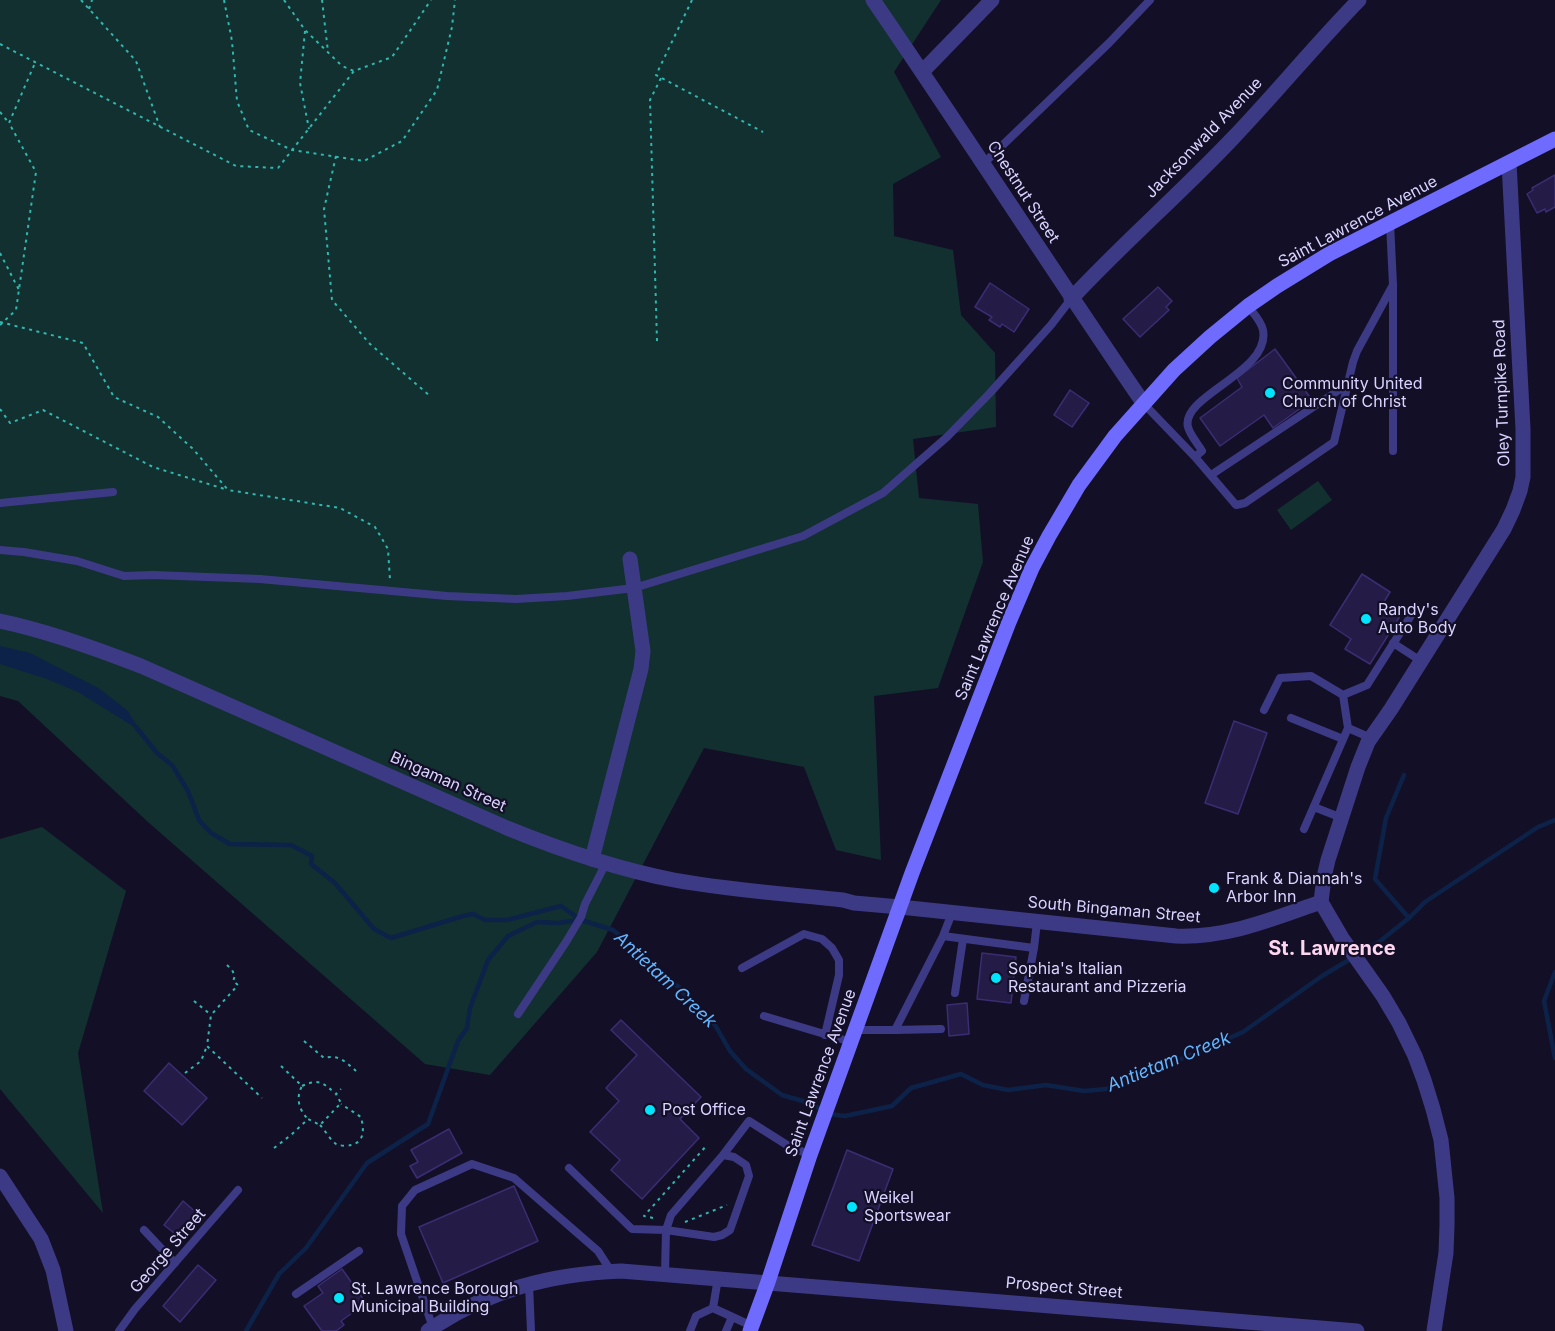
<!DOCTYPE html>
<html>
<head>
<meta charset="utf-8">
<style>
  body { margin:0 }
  canvas { display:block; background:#130f26 }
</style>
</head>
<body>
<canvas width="1555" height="1331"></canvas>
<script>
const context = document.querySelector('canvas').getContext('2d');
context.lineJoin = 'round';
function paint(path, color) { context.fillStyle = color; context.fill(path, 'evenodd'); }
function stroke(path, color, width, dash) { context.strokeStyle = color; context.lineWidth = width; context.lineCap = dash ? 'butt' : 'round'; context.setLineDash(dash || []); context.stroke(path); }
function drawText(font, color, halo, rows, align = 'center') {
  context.font = font + ' Inter,sans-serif'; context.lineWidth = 4.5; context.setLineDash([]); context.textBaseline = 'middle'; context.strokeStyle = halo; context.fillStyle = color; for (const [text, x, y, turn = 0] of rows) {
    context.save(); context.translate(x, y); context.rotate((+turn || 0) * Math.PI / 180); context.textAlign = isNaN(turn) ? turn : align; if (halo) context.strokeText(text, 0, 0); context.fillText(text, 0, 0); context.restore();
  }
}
const green = new Path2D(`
  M0,0H941L894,72L941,157L893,184L894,236L953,250L961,315L995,353L996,427L913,439L919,498L978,504L983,562L938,688L874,696L881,860L836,850L804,767L704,748L597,952L490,1075L425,1064L148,822L18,701L0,696Z
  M1318,481L1332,500L1291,530L1277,510Z
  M42,827L126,891L78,1053L103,1213L0,1089V839Z`);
const water = new Path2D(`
  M0,646L30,653L100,689L128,711L139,730L78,692L47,679L0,664Z`);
const stream = new Path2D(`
  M136,727L157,753L172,765L188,791L199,820L211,833L230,844L291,845L312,856L311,864L335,883L374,929L391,938L463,916L473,914L485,920H507L561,906L581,920L613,930L639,951L666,979L679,987L691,1004L706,1015L715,1025L730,1051L746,1069L782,1095L810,1103L822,1110
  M1404,775L1386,818L1375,879L1409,918
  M1555,972L1544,1001L1555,1058
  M829,1114L845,1116L892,1106L911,1088L961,1074L983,1085L1008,1090L1046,1085L1084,1091L1106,1089L1193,1054L1243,1032L1322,976L1379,942L1409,918L1425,902L1538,827L1555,820
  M246,1331L279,1274L306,1248L367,1163L428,1124L458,1041L467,1028L470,1008L488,960L508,936L537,922L558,923L578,920`);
const building = new Path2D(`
  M1555,175V207L1546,212L1545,209L1537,213L1527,194L1533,190L1532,188Z
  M990,283L1029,309L1014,332L1002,324L1000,327L989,320L992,317L975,307Z
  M1158,287L1172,301L1166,307L1169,310L1140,337L1123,319Z
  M1275,349L1312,400L1273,428L1264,415L1220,446L1200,418L1242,387L1237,378Z
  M1070,390L1089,403L1072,427L1054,415Z
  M1362,574L1390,592L1384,602L1402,613L1370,664L1345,649L1351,639L1330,625Z
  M1234,721L1267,733L1238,814L1205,803Z
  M982,953L1016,957L1011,1003L977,999Z
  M967,1003L969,1034L949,1036L947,1005Z
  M621,1020L701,1097L680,1119L699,1138L642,1199L611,1170L620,1160L590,1132L619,1101L606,1088L637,1055L611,1030Z
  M169,1063L207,1098L182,1125L144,1091Z
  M449,1129L462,1153L417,1178L410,1166L418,1162L411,1150Z
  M847,1150L893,1169L859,1261L812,1245Z
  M514,1186L538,1241L443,1283L419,1227Z
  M183,1201L198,1214L179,1237L164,1225Z
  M198,1265L216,1280L180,1322L163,1306Z
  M342,1269L366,1303L341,1321L344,1325L336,1331H322L304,1306L323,1293L318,1286Z`);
const path = new Path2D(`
  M81,0L136,61L160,127
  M224,0L232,41L237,101L249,130L292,150L364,161L402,141L437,90L452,27L455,0
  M284,0L305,30L342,66L354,71
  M322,0L328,52
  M692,0L656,75L763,132
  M89,9L92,0
  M305,31L300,83L309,129
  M0,44L236,166L278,168L354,71L392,57L431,0
  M0,112L9,123
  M336,156L324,209L332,300L370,344L430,396
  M0,253L19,290
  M0,322L83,343L114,397L158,417L193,449L228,490L340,508L375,527L388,549L390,580
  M0,325L16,310L36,172L9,123L35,63
  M657,341L650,100L661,78
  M0,409L10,423L43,410L153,467L228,490
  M227,965L232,970L235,976L233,981L238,985L211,1015L207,1046L262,1098
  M194,1001L210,1014
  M304,1041L324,1058C338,1054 346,1062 356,1071
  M281,1066L302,1086C296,1097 298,1109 308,1119
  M185,1073L201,1061L207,1046
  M302,1086C319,1078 323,1083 336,1094
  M320,1125C325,1130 330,1140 336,1144C340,1146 347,1146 351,1145C365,1142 364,1129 361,1117L341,1104
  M274,1148L291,1135L308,1119L320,1125L341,1103L336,1094L341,1089
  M653,1218L644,1216L707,1145
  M685,1222L727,1205`);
const service = new Path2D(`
  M983,164L1109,43L1150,0
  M1390,223L1393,285V451
  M1144,404L1195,457L1236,505L1245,503L1334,442L1353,362L1357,351L1393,285
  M1195,457L1202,451C1198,444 1190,435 1188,427C1180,396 1271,372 1263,330C1261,321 1253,313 1248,306
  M1211,475L1348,384
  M0,503L113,492
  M0,550L24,552L77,561L124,576L153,575L260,579L447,596L516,599L567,596L634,588L803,536L883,493L947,437L989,394L1051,325L1071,299
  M1393,643L1421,661
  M1343,695L1367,685L1412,614
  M1264,710L1280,678L1311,676L1343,695L1348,728L1371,738
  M1291,718L1343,739
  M1314,807L1342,818
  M1304,829L1348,728
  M943,936L1034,948L1037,922
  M742,968L804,934L822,939L832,948L839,960V975L825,1035
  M955,993L963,939
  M1024,1001L1034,948
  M518,1014L566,942L581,917L585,904L606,863
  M764,1016L851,1042
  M855,1030H895L943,936L952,913
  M895,1030L941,1029
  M723,1155L734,1157L746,1165L749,1176L730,1230L722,1235L714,1237L666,1230L671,1215Z
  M723,1155L749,1121L787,1145L810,1155
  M569,1168L632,1229L666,1230L665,1274
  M144,1230L175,1263
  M718,1278L713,1308L752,1326
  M529,1285L531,1331
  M296,1294L359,1251
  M433,1328L401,1234L402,1206L415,1190L472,1164L514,1178L598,1251L611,1271
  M119,1331L135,1309L238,1190
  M690,1331L696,1316L713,1308
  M726,1331L732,1317`);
const minor = new Path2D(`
  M873,0C965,134 1052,270 1144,404
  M922,72L992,0
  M1071,299C1123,243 1181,193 1233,138C1276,93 1315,45 1359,0
  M592,859L641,669L643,651L630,559`);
const tertiary = new Path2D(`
  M0,621C48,631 95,648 141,666L507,828C561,850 616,869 674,880C729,890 787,894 843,900L854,903L900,907L1176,936C1228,938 1272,919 1321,902
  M0,1176L41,1239L53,1270L66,1331
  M428,1331C487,1290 551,1274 621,1271L1357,1331
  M1434,1331L1446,1253L1447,1225V1198L1441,1140L1433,1109L1424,1080L1415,1056L1399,1023L1383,996L1342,938L1321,902L1324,877L1328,860L1358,767L1368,742L1391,709L1504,529L1513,510L1520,491L1523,477V429L1509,163`);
const secondary = new Path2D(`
  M750,1331L768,1282L810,1155L912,873L1009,622L1032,568L1049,536L1079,485L1115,436L1174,370L1210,337L1248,306L1277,286L1329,254L1555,139`);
const markers = [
  [1270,393,6,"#00e5ff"],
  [1366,619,6,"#00e5ff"],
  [1214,888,6,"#00e5ff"],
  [996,978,6,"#00e5ff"],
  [650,1110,6,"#00e5ff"],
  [852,1207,6,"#00e5ff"],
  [339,1298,6,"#00e5ff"]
];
const streetNames = [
  ["Jacksonwald Avenue",1204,138,-46],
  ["Chestnut Street",1023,192,57],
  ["Saint Lawrence Avenue",1358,222,-28],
  ["Oley Turnpike Road",1502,393,-92],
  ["Saint Lawrence Avenue",995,618,-67],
  ["Bingaman Street",448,782,24],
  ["South Bingaman Street",1114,910,5],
  ["Saint Lawrence Avenue",821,1073,-70],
  ["George Street",168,1251,-49],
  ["Prospect Street",1064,1288,5]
];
const poiNames = [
  ["Community United",1282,384],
  ["Church of Christ",1282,402],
  ["Randy's",1378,610],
  ["Auto Body",1378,628],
  ["Frank & Diannah's",1226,879],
  ["Arbor Inn",1226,897],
  ["Sophia's Italian",1008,969],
  ["Restaurant and Pizzeria",1008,987],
  ["Post Office",662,1110],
  ["Weikel",864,1198],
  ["Sportswear",864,1216],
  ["St. Lawrence Borough",351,1289],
  ["Municipal Building",351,1307]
];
const waterNames = [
  ["Antietam Creek",665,980,43],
  ["Antietam Creek",1169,1062,-22]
];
const quarterNames = [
  ["St. Lawrence",1332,949]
];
paint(green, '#12302f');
paint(water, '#0c2248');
stroke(stream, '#0c2248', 4.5);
paint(building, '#241b47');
stroke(building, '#3b2d73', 1.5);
stroke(path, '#2fb8b0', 2, [3, 4.5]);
stroke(service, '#3d3a85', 8);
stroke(minor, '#3d3a85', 15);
stroke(tertiary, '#3d3a85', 15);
stroke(secondary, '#6f6bff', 15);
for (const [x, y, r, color] of markers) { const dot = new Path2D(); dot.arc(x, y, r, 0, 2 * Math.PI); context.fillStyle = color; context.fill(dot); stroke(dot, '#130f26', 2); }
drawText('16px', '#d9d4ff', '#130f26', streetNames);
drawText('16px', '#d9d4ff', '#130f26', poiNames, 'left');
drawText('italic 18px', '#62b6ff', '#130f26', waterNames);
drawText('bold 20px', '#ffd6f0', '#130f26', quarterNames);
</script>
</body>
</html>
